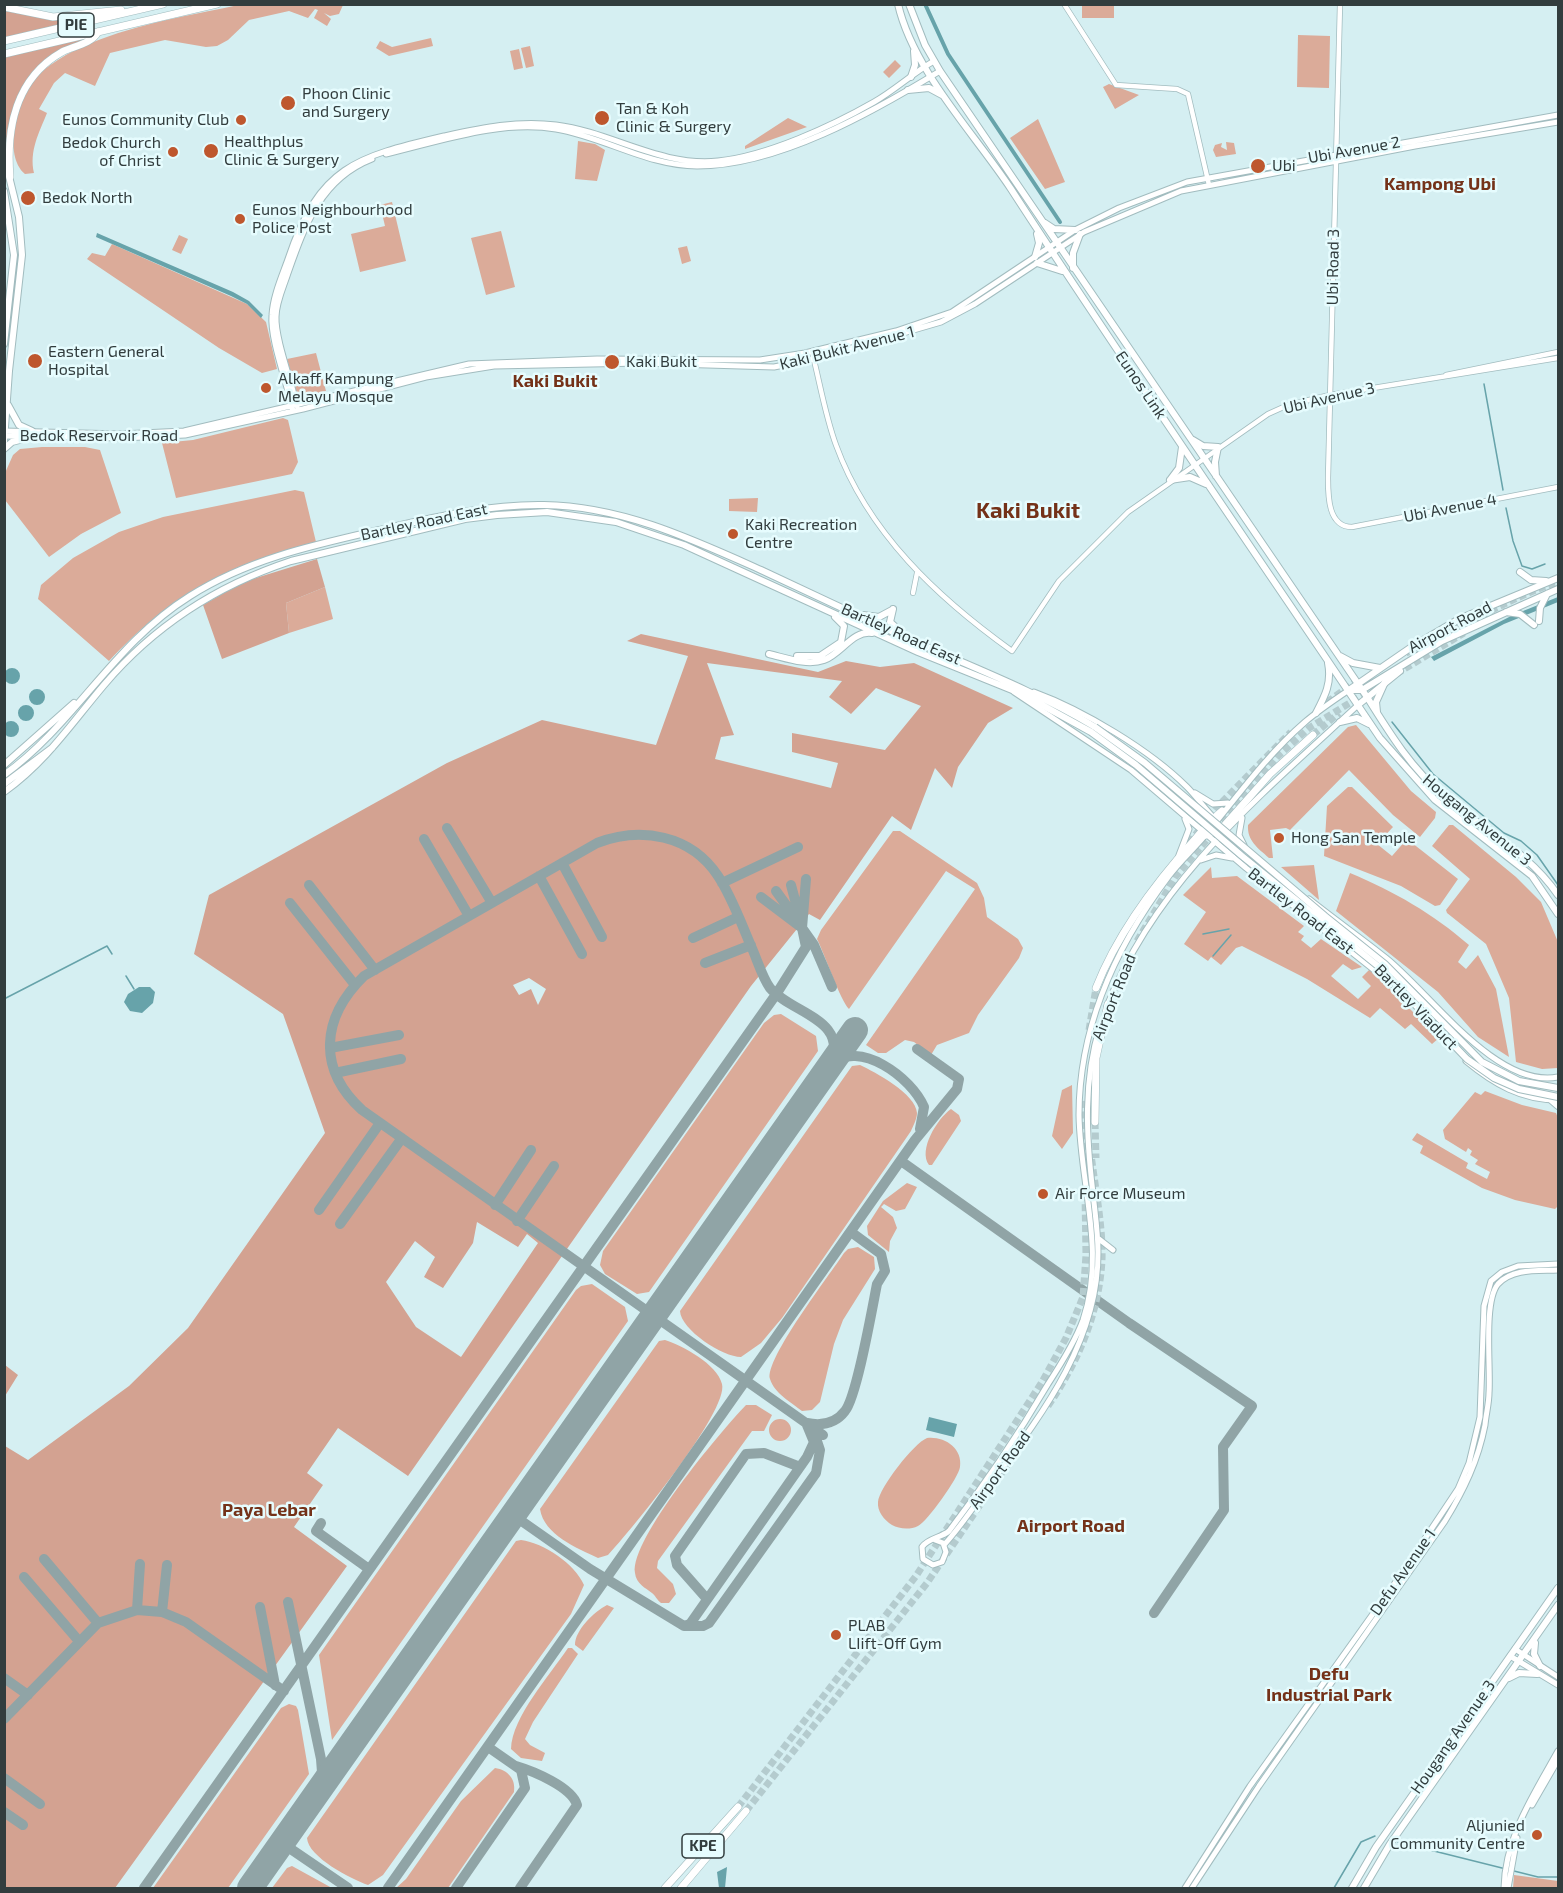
<!DOCTYPE html>
<html>
<head>
<meta charset="utf-8">
<style>
  body { margin:0 }
  #map { position:relative; width:1563px; height:1893px; overflow:hidden; background:#d5eff2; font-family:"Exo 2",sans-serif }
  canvas { display:block }
  .frame { position:absolute; inset:0; border:6px solid #323d3e; pointer-events:none }
</style>
</head>
<body>
<div id="map">
<canvas width="1563" height="1893"></canvas>
<div class="frame"></div>
</div>
<script>
const context = document.querySelector('canvas').getContext('2d');
context.lineJoin = 'round';
function paint(path, color) { context.fillStyle = color; context.fill(path, 'evenodd'); }
function stroke(path, color, width, dash) { context.strokeStyle = color; context.lineWidth = width; context.lineCap = dash ? 'butt' : 'round'; context.setLineDash(dash || []); context.stroke(path); }
function drawText(font, color, halo, rows, align = 'center') {
  context.font = font + ' "Exo 2",sans-serif'; context.lineWidth = 5; context.setLineDash([]); context.textBaseline = 'middle'; context.strokeStyle = halo; context.fillStyle = color; for (const [text, x, y, turn = 0] of rows) {
    context.save(); context.translate(x, y); context.rotate((+turn || 0) * Math.PI / 180); context.textAlign = isNaN(turn) ? turn : align; if (halo) context.strokeText(text, 0, 0); context.fillText(text, 0, 0); context.restore();
  }
}
const green = new Path2D(`
  M238,5H343L339,14L330,16L324,13L331,19L327,26L314,18L318,10L315,9L308,18L289,11L249,20L228,40L217,46L206,47L165,40L110,53L95,86L65,73L54,83L39,109L47,113C39,133 29,151 34,173L25,174C13,164 13,146 13,131C12,40 171,20 238,5Z
  M1082,5H1114V18H1082Z
  M1298,35L1330,36L1329,88L1297,87Z
  M431,38L433,46L389,56L376,48L380,41L392,47Z
  M530,46L534,66L526,68L521,48Z
  M519,49L523,68L514,70L510,51Z
  M895,60L901,66L889,78L883,72Z
  M1109,84L1139,95L1115,109L1103,87Z
  M788,118L807,127L745,149V146Z
  M1038,119L1065,182L1045,189L1010,138Z
  M578,141L595,144L605,150L597,181L575,179Z
  M1226,142L1234,143L1236,154L1216,157L1213,150L1215,145L1222,143L1221,147L1227,150Z
  M392,202L406,261L360,272L351,234L385,226L380,205Z
  M501,231L515,287L486,295L471,238Z
  M179,235L188,239L181,254L172,250Z
  M112,244L247,304L266,322L277,369L262,373L219,348L87,259L92,253L105,256Z
  M687,246L691,261L682,264L678,248Z
  M316,353L326,391L302,396L296,391L287,359Z
  M283,418L288,420L298,462L292,474L176,498L162,443L193,440Z
  M42,447H85L100,450L121,513L81,534L49,557L5,500V473L13,455L20,449Z
  M295,490L304,492L316,542C226,566 173,593 109,661L38,599L41,585L73,558L119,532L163,517Z
  M758,498L757,512L729,511V499Z
  M325,587L333,619L289,633L286,603Z
  M1356,725L1411,791L1436,812L1435,818L1420,837L1393,815L1349,770L1290,830L1286,828L1270,830L1273,858H1269C1258,848 1247,841 1248,825L1348,727Z
  M1348,787H1352L1393,827L1377,844L1392,856L1407,839L1458,879L1440,905L1435,906L1401,886L1324,856L1327,806Z
  M1449,825H1453L1516,877L1541,902L1558,942V1068L1542,1069L1516,1062L1509,998L1486,944L1447,913L1446,910L1470,879L1432,846Z
  M893,831H900L977,883L984,898L987,917L1018,939L1023,948L1019,958L978,1015L969,1033L937,1045L931,1055L914,1042L905,1040L886,1053H878L866,1045L975,889L946,871L849,1009C840,1000 825,955 817,939L821,930Z
  M1314,865L1319,900L1281,867Z
  M1211,867L1212,878L1237,876L1304,926L1298,932L1304,936L1301,940L1311,948L1321,939L1362,967L1352,970L1343,964L1331,976L1358,999L1371,986L1362,977L1370,969L1439,1038L1432,1044L1411,1024L1405,1029L1380,1008L1370,1018L1307,979L1242,946L1236,948L1221,965L1211,957L1208,961L1184,944L1206,912L1183,895Z
  M1350,873C1395,892 1432,913 1469,945L1458,962L1466,969L1478,955L1496,989L1509,1057L1478,1037L1438,992L1336,911Z
  M781,1014L816,1036L818,1051L649,1292L637,1294L605,1274L600,1265L603,1251L764,1023L774,1015Z
  M860,1065C875,1072 916,1094 917,1113C917,1119 913,1126 911,1131L782,1318L761,1343L741,1357C723,1357 681,1330 680,1311L852,1066Z
  M1072,1085L1073,1133L1062,1149L1052,1136L1062,1090Z
  M1485,1091L1522,1105L1556,1113L1558,1118V1206L1555,1209L1515,1200L1482,1188L1420,1153L1423,1146L1412,1140L1417,1133L1468,1163L1466,1168L1487,1179L1490,1172L1475,1164L1478,1160L1470,1155L1472,1151L1468,1148L1466,1152L1445,1139L1443,1130L1475,1092L1481,1095Z
  M951,1109L959,1115L961,1121L932,1165H929C918,1150 937,1119 951,1109Z
  M907,1183L917,1187L905,1209L896,1211L884,1204L881,1207L893,1217L897,1228L890,1241L889,1252L868,1235L867,1226L883,1201Z
  M858,1247L874,1257L875,1269L843,1320L834,1344L820,1402L812,1410L802,1411C792,1403 774,1393 770,1379C764,1360 831,1273 844,1253L848,1249Z
  M592,1284L625,1307L628,1321L332,1740L319,1655L576,1290L581,1286Z
  M665,1340C683,1346 717,1364 722,1384C729,1411 629,1533 608,1555L598,1558C577,1548 544,1535 540,1509L659,1341Z
  M746,1405H756L772,1415L764,1431H752L658,1561L657,1568L673,1584L676,1594L669,1603H661C657,1600 655,1595 652,1593C646,1588 636,1584 635,1573C630,1539 721,1431 746,1405Z
  M769 1430a11 11 0 1 1 22 0a11 11 0 1 1-22 0Z
  M927,1438C944,1436 963,1448 960,1467C959,1477 927,1522 918,1526C910,1530 899,1529 892,1525C884,1520 877,1511 878,1502C879,1488 914,1443 927,1438Z
  M521,1540C544,1543 575,1564 584,1585L571,1614L383,1875L368,1885C351,1879 308,1857 307,1838L516,1541Z
  M607,1605L614,1608L583,1651L575,1645C575,1630 594,1612 607,1605Z
  M568,1648H572L578,1654L533,1722L525,1739L530,1745L545,1753L542,1761L521,1758L511,1749C512,1717 550,1675 568,1648Z
  M289,1704L296,1706L298,1710L309,1774L228,1888H153L281,1708Z
  M495,1768C508,1770 516,1779 514,1792L448,1888H396L406,1879L461,1801Z
  M292,1866L332,1888H272L287,1868Z
  M1514,1875L1558,1881V1888H1513Z`);
const forest = new Path2D(`
  M4,7L42,16L128,9L5,41Z
  M98,32L54,57L26,86L8,149H5L4,54Z
  M317,559L325,587L286,603L289,633L222,659L203,605L243,582Z
  M641,634L818,672L846,661L880,667L914,663L1013,708L988,723L958,767L952,788L935,768L911,830L892,816L820,920L809,914L751,986L408,1476L338,1428L307,1473L323,1485L294,1527L347,1566L115,1888H5V1446L28,1460L129,1386L188,1328L325,1133L283,1014L194,954L209,895L447,763L542,720L656,745L688,656L627,641ZM707,663L842,681L829,697L851,714L876,688L921,706L885,750L792,733V752L838,763L831,788L715,759L721,737L734,735ZM529,978L546,989L538,1005L531,989L519,995L513,985ZM477,1222L518,1247L527,1234L538,1243L461,1357L416,1327L386,1282L415,1241L435,1257L424,1277L443,1288L473,1243Z
  M5,1365L18,1375L5,1396Z`);
const water = new Path2D(`
  M97,233L233,292L249,301L263,315L261,318L247,304L231,296L96,237Z
  M1558,597V602L1504,624L1434,661L1431,657L1513,615Z
  M4 676a8 8 0 1 1 16 0a8 8 0 1 1-16 0Z
  M29 697a8 8 0 1 1 16 0a8 8 0 1 1-16 0Z
  M18 713a8 8 0 1 1 16 0a8 8 0 1 1-16 0Z
  M3 729a8 8 0 1 1 16 0a8 8 0 1 1-16 0Z
  M139,987H150L155,992L153,1003L142,1013L130,1011L124,1002L128,994Z
  M929,1417L957,1424L954,1437L926,1430Z
  M727,1867L725,1888H719L717,1872Z`);
const stream = new Path2D(`
  M1484,384L1503,490
  M1506,508L1513,541L1522,566L1532,569L1545,564
  M1392,722L1433,774L1504,833L1521,841L1537,855L1558,885
  M1203,934L1229,929
  M1213,956L1231,935
  M126,976L134,989
  M4,999L107,946L112,954
  M1398,1842L1538,1877H1558
  M1334,1888L1361,1842L1375,1836`);
const canal = new Path2D(`
  M925,4L948,54L1060,222`);
const taxiway = new Path2D(`
  M447,828L492,903
  M424,839L469,916
  M562,863L602,937
  M539,876L582,954
  M722,883L798,847
  M309,885L375,970
  M791,885L800,919
  M776,891L797,920
  M761,897L802,928
  M290,903L355,985
  M802,928L806,879
  M693,938L738,917
  M705,963L751,945
  M330,1048L399,1035
  M830,1065C859,1038 912,1078 924,1107L920,1129
  M335,1073L401,1059
  M901,1161L1129,1323L1252,1406L1223,1447L1224,1510L1154,1613
  M495,1205L531,1150
  M319,1210L380,1123
  M517,1221L554,1166
  M340,1224L402,1138
  M807,1423C822,1426 836,1423 845,1411C857,1396 872,1309 877,1284L885,1271L881,1254L851,1232
  M823,1435L362,1110C317,1069 321,1018 364,976L597,843C641,826 691,835 718,876C732,897 741,923 751,946C757,959 762,977 770,988C792,1014 850,1019 830,1065
  M513,1515L590,1569L684,1626L690,1624L807,1457L814,1442L807,1425
  M321,1523L316,1531L369,1569
  M44,1559L98,1623
  M24,1577L78,1640
  M707,1599L677,1565L675,1556L746,1454L764,1453L800,1467
  M288,1602L321,1759L323,1785
  M260,1607L275,1685
  M137,1610L140,1564
  M162,1612L167,1565
  M684,1626H703L709,1623L816,1473L820,1450L816,1438
  M4,1678L28,1695
  M4,1719L98,1623L137,1610L162,1612L186,1622L284,1691
  M516,1766C533,1771 572,1787 577,1805L520,1888
  M4,1778L40,1804
  M4,1812L23,1825
  M282,1843L348,1888
  M144,1888L777,993L806,947L802,928L814,945L832,987
  M388,1888L915,1140L957,1089L959,1079L917,1049
  M456,1888L525,1788L521,1770L488,1747`);
const runway = new Path2D(`
  M250,1888L855,1030`);
const motorwayTunnel = new Path2D(`
  M1406,653C1457,631 1505,599 1558,582
  M1396,674L1464,633
  M1327,702L1360,679
  M1313,735L1339,713
  M1189,843L1219,805L1291,732
  M1137,941L1176,876L1278,756L1309,728L1387,680
  M1089,1030L1096,988
  M1082,1101L1085,1165
  M1095,1122L1096,1158
  M1048,1406C1078,1362 1099,1314 1102,1260C1103,1225 1095,1188 1091,1154
  M738,1807L916,1576L1042,1382L1066,1338L1083,1297L1086,1255L1085,1194
  M746,1811L927,1583L1016,1452`);
const tertiary = new Path2D(`
  M1064,4L1116,85L1177,89L1188,94L1209,185
  M1340,4L1328,478C1328,496 1328,527 1352,527L1558,487
  M812,352C820,383 825,415 836,445C868,533 938,598 1012,651L1059,581L1128,512L1268,414L1288,405L1330,395L1558,358
  M1446,375L1558,352
  M913,593L917,573`);
const secondary = new Path2D(`
  M386,154C441,141 500,120 556,129C604,137 648,166 697,166C778,166 873,112 940,71
  M297,406C292,383 275,338 276,317C276,302 284,286 288,273C305,225 321,179 372,159
  M292,408C287,382 270,340 272,315C273,296 282,276 288,259C319,166 355,157 444,136C481,128 517,120 556,125C612,132 660,167 718,161C767,156 832,126 874,102C895,90 913,73 934,61
  M4,431L121,434L184,431L469,364L597,359L760,360L805,353L896,331L952,312L1075,230L1119,208L1187,182L1558,115
  M4,436L123,438L185,435L303,409L426,377L494,366L641,363L774,367L814,359L941,322L975,304L1084,232L1181,191L1415,146L1558,122
  M1014,692L1131,770L1246,868L1393,985
  M1034,692C1083,710 1150,750 1187,787C1197,797 1205,809 1215,819
  M1195,793L1213,804L1228,803
  M1242,818L1239,835L1244,845
  M1179,855L1189,829L1185,819
  M1201,860L1216,855L1232,858
  M1309,899C1334,919 1361,938 1386,958C1430,993 1496,1089 1558,1077
  M1107,1006C1156,881 1262,794 1358,705
  M1466,1061C1494,1084 1521,1100 1558,1100
  M1099,1239L1113,1250
  M935,1540L943,1543L946,1552L942,1562L933,1565L923,1559L922,1547C928,1538 941,1538 949,1531C985,1484 1018,1435 1048,1384C1061,1364 1075,1342 1083,1320C1106,1252 1080,1184 1079,1115C1079,1027 1116,946 1169,876C1181,860 1196,847 1208,832C1239,794 1268,754 1305,722C1319,710 1334,700 1349,690
  M944,1545C963,1524 979,1499 996,1476C1045,1411 1099,1337 1098,1252C1098,1232 1095,1213 1093,1193C1086,1136 1083,1081 1100,1026
  M1515,1649L1558,1677
  M1510,1656L1558,1685
  M1532,1805L1558,1760
  M1185,1888L1250,1786L1400,1576L1458,1489L1469,1463L1480,1417L1484,1306L1491,1281L1502,1272L1518,1266L1558,1264
  M1192,1888L1259,1786L1445,1521C1464,1490 1478,1461 1485,1425C1486,1414 1489,1403 1489,1393C1491,1368 1483,1302 1498,1284C1513,1268 1538,1271 1558,1270
  M1504,1888C1505,1837 1534,1794 1558,1751
  M1508,1888L1517,1838`);
const primary = new Path2D(`
  M4,156L19,217L22,255L9,371L4,441
  M4,191L14,255L4,344
  M8,405L19,425L32,431
  M4,449L12,442L35,436
  M1520,572L1531,580L1546,581
  M1506,612L1520,614L1534,625
  M1539,621L1540,608L1547,594
  M1349,690L1413,646L1459,619L1558,578
  M1350,690H1362L1442,641L1558,589
  M1358,705L1400,671`);
const trunk = new Path2D(`
  M898,4C913,70 974,133 1011,189C1131,374 1257,555 1380,738L1435,800L1532,876L1558,914
  M909,4L925,45L940,71L1367,697C1390,734 1411,768 1445,797C1483,830 1529,852 1558,895
  M911,77L915,65L914,51
  M908,90L929,88L942,95
  M1045,223L1054,229L1075,230
  M1035,257L1039,243L1037,234
  M1037,263L1062,271
  M1073,268V253L1080,234
  M1193,440L1203,446L1218,447L1215,462L1216,476
  M1170,480L1190,477L1206,484
  M1170,480L1179,468L1182,447
  M893,609L890,622L904,635
  M863,615L879,617L892,610
  M769,654C786,658 807,666 824,660C841,654 853,630 872,633
  M797,656H820L841,642L844,626L835,617
  M1340,656L1353,663L1380,668
  M1377,712L1376,702L1385,682
  M1316,713C1325,696 1332,683 1328,663
  M1340,722L1357,718L1369,724
  M4,765L74,703
  M4,775C75,724 113,644 190,596C247,560 309,546 375,531C431,518 486,504 544,505C621,506 692,539 761,570C803,590 846,610 889,630C958,662 1029,687 1095,727
  M4,784L52,748
  M4,792C46,762 71,724 104,685C154,626 218,585 291,561L465,519L497,515L547,512L616,522L684,545L918,652L1022,694L1091,732
  M1551,1100L1558,1106
  M1535,1643L1534,1654L1540,1666
  M1509,1678L1519,1673L1537,1674
  M1352,1888L1376,1847L1558,1588
  M1364,1888L1390,1844L1558,1605`);
const motorway = new Path2D(`
  M4,7L53,17L121,10
  M4,41L163,4
  M4,54L217,4
  M10,177C6,128 16,78 62,52C74,46 91,44 98,32
  M1206,835L1223,827L1270,774L1313,735
  M1096,988C1118,932 1156,882 1196,838C1205,828 1212,819 1222,811
  M1095,1122L1096,1058L1108,1004
  M665,1888L738,1807
  M681,1888L746,1811`);
const trunkBridge = new Path2D(`
  M1095,727L1145,763L1325,916L1385,964L1482,1062L1519,1081L1558,1088
  M1091,732L1136,765L1242,856L1379,967L1467,1059L1494,1078L1519,1089L1558,1097`);
const markers = [
  [288,103,8,"#be572e"],
  [602,118,8,"#be572e"],
  [241,120,6,"#be572e"],
  [211,151,8,"#be572e"],
  [173,152,6,"#be572e"],
  [1258,166,8,"#be572e"],
  [28,198,8,"#be572e"],
  [240,219,6,"#be572e"],
  [35,361,8,"#be572e"],
  [612,362,8,"#be572e"],
  [266,388,6,"#be572e"],
  [733,534,6,"#be572e"],
  [1279,838,6,"#be572e"],
  [1043,1194,6,"#be572e"],
  [836,1635,6,"#be572e"],
  [1537,1835,6,"#be572e"]
];
const shields = [
  [76,25,36],
  [703,1846,42]
];
const shieldNames = [
  ["PIE",76,25],
  ["KPE",703,1846]
];
const poiNames = [
  ["Phoon Clinic",302,94],
  ["and Surgery",302,112],
  ["Tan & Koh",616,109],
  ["Clinic & Surgery",616,127],
  ["Eunos Community Club",229,120,"right"],
  ["Healthplus",224,142],
  ["Clinic & Surgery",224,160],
  ["Bedok Church",161,143,"right"],
  ["of Christ",161,161,"right"],
  ["Ubi",1272,166],
  ["Bedok North",42,198],
  ["Eunos Neighbourhood",252,210],
  ["Police Post",252,228],
  ["Eastern General",48,352],
  ["Hospital",48,370],
  ["Kaki Bukit",626,362],
  ["Alkaff Kampung",278,379],
  ["Melayu Mosque",278,397],
  ["Kaki Recreation",745,525],
  ["Centre",745,543],
  ["Hong San Temple",1291,838],
  ["Air Force Museum",1055,1194],
  ["PLAB",848,1626],
  ["LIift-Off Gym",848,1644],
  ["Aljunied",1525,1826,"right"],
  ["Community Centre",1525,1844,"right"]
];
const streetNames = [
  ["Ubi Avenue 2",1354,150,-10],
  ["Ubi Road 3",1333,267,-89],
  ["Kaki Bukit Avenue 1",847,348,-14],
  ["Eunos Link",1141,385,56],
  ["Ubi Avenue 3",1329,398,-13],
  ["Bedok Reservoir Road",99,436],
  ["Ubi Avenue 4",1450,508,-11],
  ["Bartley Road East",424,522,-12],
  ["Airport Road",1450,627,-28],
  ["Bartley Road East",901,634,24],
  ["Hougang Avenue 3",1477,820,39],
  ["Bartley Road East",1301,911,38],
  ["Airport Road",1114,997,-68],
  ["Bartley Viaduct",1416,1007,46],
  ["Airport Road",1000,1470,-54],
  ["Defu Avenue 1",1403,1572,-55],
  ["Hougang Avenue 3",1453,1737,-55]
];
const neighbourhoodNames = [
  ["Kampong Ubi",1440,184],
  ["Kaki Bukit",555,381],
  ["Paya Lebar",269,1510],
  ["Airport Road",1071,1526],
  ["Defu",1329,1674],
  ["Industrial Park",1329,1695]
];
const districtNames = [
  ["Kaki Bukit",1028,511]
];
paint(green, '#dbab99');
paint(forest, '#d3a291');
paint(water, '#67a3aa');
stroke(stream, '#67a3aa', 1.5);
stroke(canal, '#67a3aa', 4);
stroke(taxiway, '#90a4a6', 10);
stroke(runway, '#90a4a6', 26);
stroke(motorwayTunnel, '#b4cbce', 7, [7, 3.5]);
stroke(tertiary, '#a2bcbf', 6);
stroke(secondary, '#a2bcbf', 7);
stroke(primary, '#a2bcbf', 8);
stroke(trunk, '#a2bcbf', 8);
stroke(motorway, '#a2bcbf', 8);
stroke(tertiary, '#fff', 4.5);
stroke(secondary, '#fff', 5);
stroke(primary, '#fff', 6);
stroke(trunk, '#fff', 6);
stroke(motorway, '#fff', 7);
stroke(trunkBridge, '#a2bcbf', 8, []);
stroke(trunkBridge, '#fff', 6);
for (const [x, y, r, color] of markers) { const dot = new Path2D(); dot.arc(x, y, r, 0, 2 * Math.PI); context.fillStyle = color; context.fill(dot); stroke(dot, '#e6fcfe', 2); }
for (const [x, y, w] of shields) { const box = new Path2D(); box.roundRect(x - w / 2, y - 12, w, 24, 4.5); context.fillStyle = '#e6fcfe'; context.fill(box); stroke(box, '#323d3e', 1.5); }
drawText('bold 15px', '#323d3e', null, shieldNames);
drawText('16px', '#323d3e', '#e6fcfe', poiNames, 'left');
drawText('16px', '#323d3e', '#e6fcfe', streetNames);
drawText('bold 18px', '#743219', '#e6fcfe', neighbourhoodNames);
drawText('bold 22px', '#743219', '#e6fcfe', districtNames);
</script>
</body>
</html>
